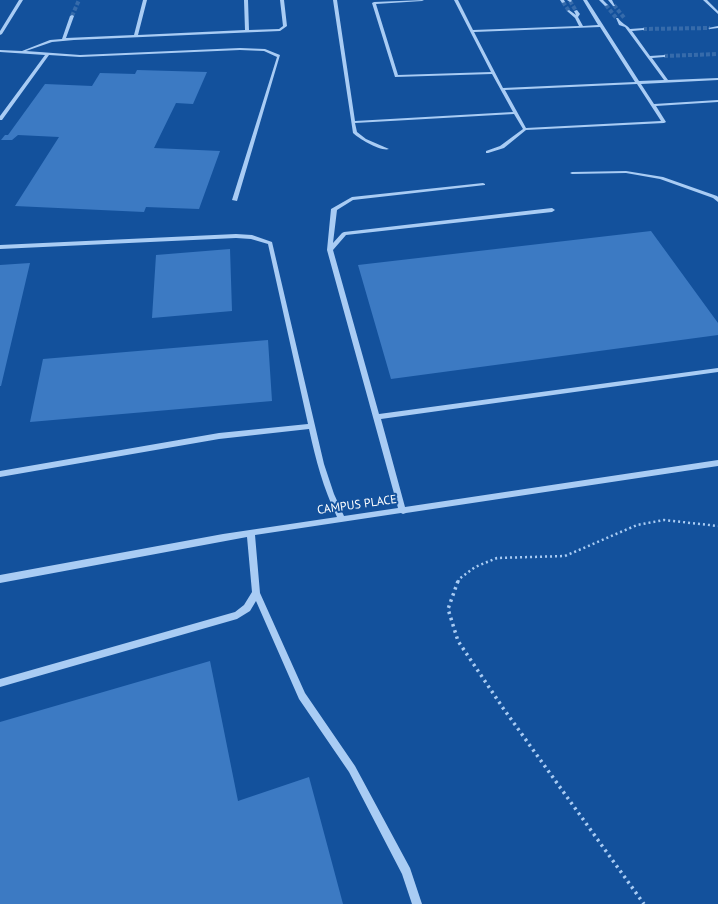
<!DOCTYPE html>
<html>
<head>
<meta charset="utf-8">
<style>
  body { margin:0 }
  canvas { display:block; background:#13519c }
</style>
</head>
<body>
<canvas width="718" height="904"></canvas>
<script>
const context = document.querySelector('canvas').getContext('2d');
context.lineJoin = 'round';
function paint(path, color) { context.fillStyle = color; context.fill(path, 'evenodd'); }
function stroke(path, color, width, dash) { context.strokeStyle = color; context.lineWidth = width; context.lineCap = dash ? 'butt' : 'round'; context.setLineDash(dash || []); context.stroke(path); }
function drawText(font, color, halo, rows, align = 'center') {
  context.font = font + ' "PT Sans",sans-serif'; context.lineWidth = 4; context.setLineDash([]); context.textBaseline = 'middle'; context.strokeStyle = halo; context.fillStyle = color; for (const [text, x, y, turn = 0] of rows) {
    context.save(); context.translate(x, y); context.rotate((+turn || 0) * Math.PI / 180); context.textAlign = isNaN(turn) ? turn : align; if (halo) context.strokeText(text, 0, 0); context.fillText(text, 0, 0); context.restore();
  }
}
const building = new Path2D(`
  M137,70L207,72L193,104L176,103L154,148L220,151L199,209L146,207L144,212L15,206L59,137L18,135L12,140H1L5,135H8L45,84L92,86L100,73L135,74Z
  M651,231L718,323V335L391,379L358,265Z
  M230,249L232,311L152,318L156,255Z
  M30,263L1,386H0V265Z
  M268,340L272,401L30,422L43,359Z
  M210,661L238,801L309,777L343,904H0V722Z`);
const minorTunnel = new Path2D(`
  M570,1L576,11
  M563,2L569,11
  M606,5L617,19
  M614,5L625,19
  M72,16L79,0
  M643,29L710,28
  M664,56L718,54`);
const pathFar1 = new Path2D(`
  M458,582L459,579L475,567L497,558L565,556L637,525L664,520L718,526`);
const path = new Path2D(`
  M458,581L448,609L458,641L503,708L644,904`);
const minor = new Path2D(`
  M19,0H23L2,34L0,35V31Z
  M143,0H147L138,35L245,30L244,0H248L249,30L279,29L283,26L280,0H284L287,26L280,31L74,40L52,42L26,51L80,55L240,48L265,49L280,55L237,201L232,200L277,57L264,51L240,50L80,57L49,55L2,120H0V116L45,55L0,52V50L22,51L50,40L62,39L70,16L72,15L74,16L66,38L134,35Z
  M333,0H337L355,121L513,112L492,74L395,77L372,3L374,2L424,0L422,1L376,4L398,75L491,72L454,0H458L473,30L579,26L575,18L567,11L569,10L576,15L574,11L577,10L580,14L578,17L583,26L598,25L583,0H587L639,81L664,80L625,27L619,25L616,18H618C622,24 626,24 630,29L644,28V30H643L632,31L650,56L665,55V57H664L652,58L668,80L718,78V80L641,84L654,104L718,100V102L656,106L666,122L664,123L526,130L504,148L488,153H486V151L500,146L523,129L514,114L355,123L357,132L366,139L389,149C382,152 359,139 353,133ZM600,27L635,82L503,88L474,32ZM637,84L661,121L526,128L505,90Z
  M560,0H564L565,2L562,3Z
  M567,0H571L572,1L570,2Z
  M599,0H603L608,5L605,6Z
  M608,0H612L615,6H613Z
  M703,0H707L718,11V14Z
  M718,26V28L710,29L708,28Z
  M626,171L663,177L717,196L718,197V202L713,198L660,179L626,173L572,174L570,173L572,172Z
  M483,183L485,184V185L353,200L337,210L333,243L342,233L344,232L552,208L555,210L552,212L346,235L333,250L379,414L718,368V372L381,419L405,507L718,460V466L406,513L403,514L401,513L255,535L260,593L305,693L355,766L410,868L422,904H412L402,874L349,772L299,699L256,601L250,611L237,619L0,687V679L235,612L244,605L252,592L247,537L0,583V575L223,534L337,517C323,487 316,461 309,429L219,439L0,477V471L219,433L308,424L268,244L251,239L236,238L0,249V245L236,234L252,235L272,242L324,464L334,494L344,516L398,508L327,250L331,209L352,197Z`);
const streetNames = [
  ["CAMPUS PLACE",357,505,-8]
];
paint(building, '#3c7ac3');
stroke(minorTunnel, '#366bab', 4, [4, 2]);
stroke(pathFar1, '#a9ccf4', 2.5, [2, 3]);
stroke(path, '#a9ccf4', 3.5, [2.5, 4]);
paint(minor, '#a9ccf4');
drawText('12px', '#fff', '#13519c', streetNames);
</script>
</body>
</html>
